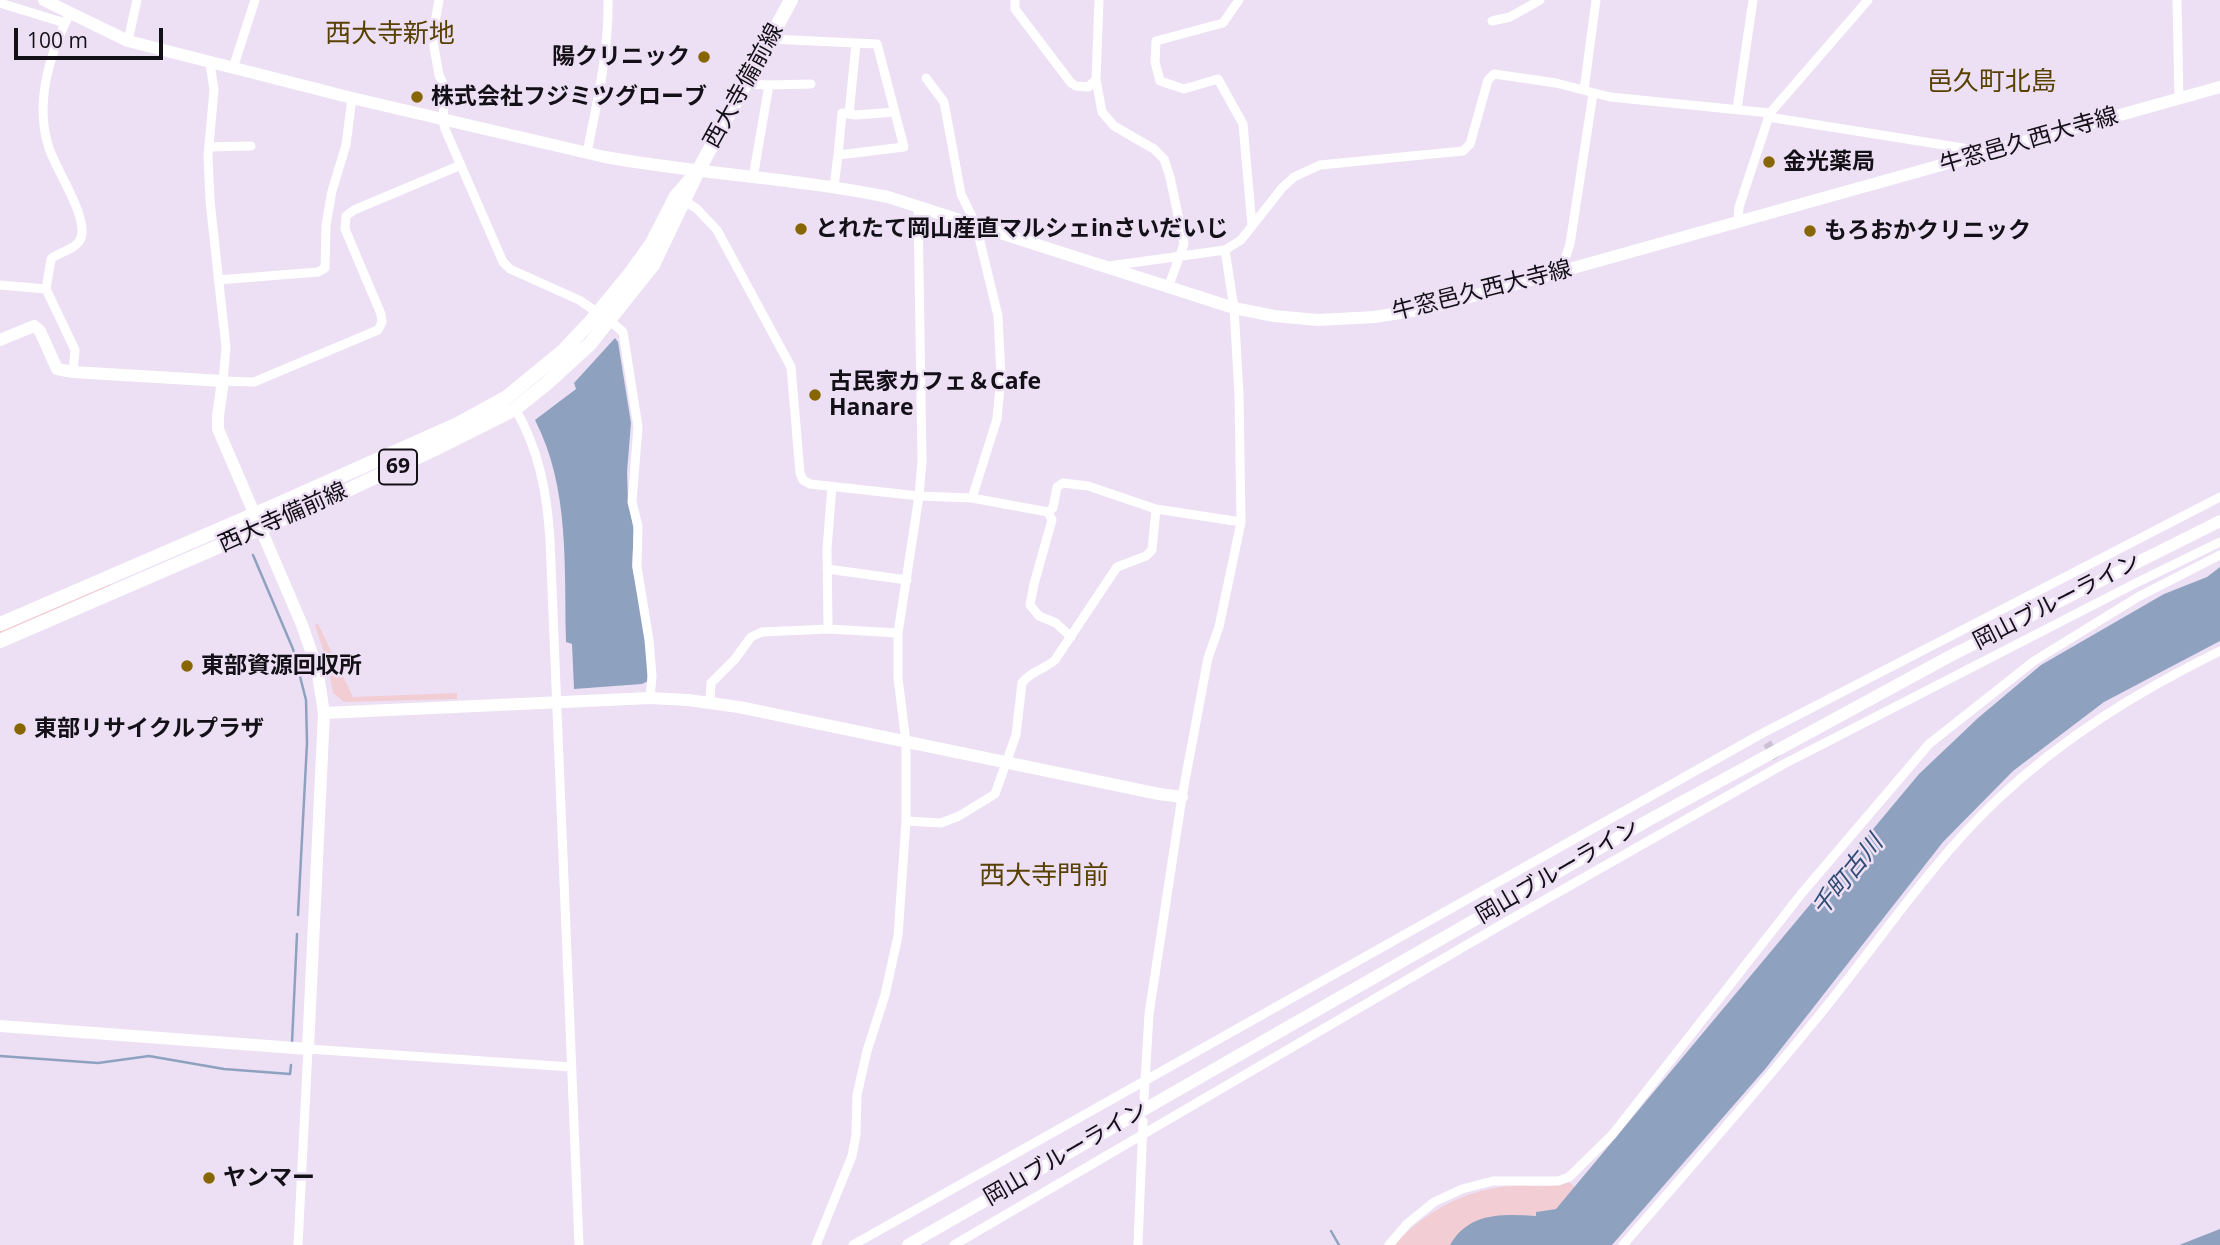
<!DOCTYPE html>
<html>
<head>
<meta charset="utf-8">
<style>
  body { margin:0 }
  #map { position:relative; width:2220px; height:1245px; overflow:hidden; background:#ede0f5; font-family:"Open Sans",sans-serif }
  canvas { display:block }
  .scale { position:absolute; left:14px; top:28px; width:149px; height:32px; box-sizing:border-box; border:4px solid #141017; border-top:0; padding-left:9px; font-size:21px; line-height:24px; white-space:nowrap; color:#141017; -webkit-text-stroke:5px #ede0f5; paint-order:stroke }
</style>
</head>
<body>
<div id="map">
<canvas width="2220" height="1245"></canvas>
<div class="scale">100 m</div>
</div>
<script>
const context = document.querySelector('canvas').getContext('2d');
context.lineJoin = 'round';
function paint(path, color) { context.fillStyle = color; context.fill(path, 'evenodd'); }
function stroke(path, color, width, dash) { context.strokeStyle = color; context.lineWidth = width; context.lineCap = dash ? 'butt' : 'round'; context.setLineDash(dash || []); context.stroke(path); }
function drawText(font, color, halo, rows, align = 'center') {
  context.font = font + ' "Open Sans","Noto Sans JP",sans-serif'; context.lineWidth = 5; context.setLineDash([]); context.textBaseline = 'middle'; context.strokeStyle = halo; context.fillStyle = color; for (const [text, x, y, turn = 0] of rows) {
    context.save(); context.translate(x, y); context.rotate((+turn || 0) * Math.PI / 180); context.textAlign = isNaN(turn) ? turn : align; if (halo) context.strokeText(text, 0, 0); context.fillText(text, 0, 0); context.restore();
  }
}
const green = new Path2D(`
  M111,582L110,586L0,634V629Z
  M318,624L353,697L457,693V699L344,702L333,693L328,665L315,625Z
  M1569,1182L1575,1187L1556,1209L1537,1212L1536,1216C1502,1214 1471,1213 1450,1245H1394C1425,1211 1468,1188 1514,1186C1533,1185 1551,1189 1569,1182Z`);
const water = new Path2D(`
  M615,338L618,342L631,423L627,472L628,501L634,531L632,566L645,630L648,681L642,684L574,689L572,644L566,642C564,567 570,488 535,420L576,389L574,383Z
  M2220,567V641L2104,702L2013,771L1943,842L1766,1068L1612,1245H1450C1469,1212 1502,1214 1536,1216V1212L1556,1209L1919,774L1978,718L2041,665L2164,594L2207,577Z
  M2220,1229V1245H2179Z`);
const stream = new Path2D(`
  M253,555L293,649L306,700L307,743L298,915
  M292,1043L297,934
  M0,1056L98,1063L149,1056L224,1069L290,1074L291,1065
  M1331,1231L1339,1245`);
const streetTunnel = new Path2D(`
  M1767,743L1777,758`);
const street = new Path2D(`
  M439,0L434,28V47L439,75L445,88L443,119L445,129L503,262L510,269L579,300L610,321L623,332L638,427L632,502L638,526L637,567L649,640L652,676L650,698
  M1015,0V9L1071,83L1076,86L1088,87L1096,80
  M1099,0L1096,80L1102,112L1114,126L1154,149L1164,159L1170,177L1184,244L1168,288
  M1239,0L1223,23L1156,41L1155,62L1160,81L1184,89L1218,79L1243,124L1252,226
  M2177,0L2179,98
  M0,3L65,23
  M70,13C50,53 34,103 49,148C56,170 88,216 81,238C76,250 60,251 51,259L46,289L75,350L73,372
  M1492,21L1510,17L1540,0
  M770,39L877,44L904,147L838,155L834,187
  M128,41L137,0
  M210,63L214,90L208,156L210,201L226,347L223,381L254,382L378,330L382,322L381,314L345,229L346,216L354,210L461,165
  M233,68L255,0
  M926,78L944,102L961,194L976,225L998,316L1001,377L997,419L972,498
  M745,84L769,85L753,178
  M769,85L811,84
  M1584,90L1596,0
  M1737,109L1753,0
  M1770,113L1868,0
  M849,114L856,44
  M1768,117L1963,148L1971,157
  M209,147L251,146
  M587,153C597,102 609,52 608,0
  M838,155L842,113L856,115L895,112
  M685,201L697,209L717,230L791,367L800,473L803,480L810,484L919,496L972,498L1048,512L1053,508L1057,487L1063,483L1088,486L1156,509L1241,522
  M1109,266L1225,250L1241,240L1282,188L1294,177L1320,165L1463,151L1470,144L1488,80L1494,74L1556,83L1610,97L1770,113L1739,207L1738,222
  M1561,271L1570,244L1593,94
  M218,280L318,272L325,268L326,225L332,191L346,145L352,98
  M0,285L46,289
  M514,407C539,448 547,493 550,540L579,1245
  M1048,512L1052,520L1034,584L1030,605L1039,616L1056,623L1071,637
  M827,569L907,580
  M828,629L827,549L832,486
  M710,702L711,683L735,659L751,637L762,632L828,629L898,633
  M906,821L941,823L959,816L995,794L1016,735L1022,683C1029,672 1045,669 1055,660L1117,567L1146,556L1152,550L1156,509
  M1487,889L1493,899
  M1144,1098L1149,1014L1182,797L1208,658L1219,627L1241,522L1239,394L1234,308L1225,250
  M298,1245L308,1049L571,1067
  M816,1245L852,1156L856,1135L857,1095L867,1051L885,995L898,936L906,821V742L898,678V633L919,496L922,461L918,207
  M853,1245L1761,734L2220,497
  M954,1245L1506,922L1782,765L2136,583L2220,542
  M1138,1245L1143,1121
  M1389,1245L1407,1224L1434,1202L1462,1189L1493,1181H1558L1569,1177L1612,1135L1802,893L1929,744L2034,661L2138,597L2220,555
  M1623,1245C1686,1172 1751,1099 1812,1024C1872,952 1929,864 1997,800C2063,737 2139,691 2220,651`);
const secondary = new Path2D(`
  M44,0L128,41L352,98L605,157C699,174 795,178 888,197L1234,308L1274,316L1318,320L1375,317L1430,308L2220,87
  M0,340L34,326L40,331L57,369L73,372L223,381L218,416V429L302,625L317,668L324,713L308,1049L0,1026
  M324,713L650,698L688,700L739,707L1159,794L1182,797
  M908,1245L1647,821L1952,655L2220,521`);
const primary = new Path2D(`
  M0,624L276,505L458,424L507,397L563,351L592,320L629,275L652,243L676,196L690,180
  M0,641L333,497L433,450L515,409L546,384L590,344L653,265L698,171L791,0`);
const markers = [
  [704,57,7,"#876501"],
  [417,97,7,"#876501"],
  [1769,162,7,"#876501"],
  [801,229,7,"#876501"],
  [1810,231,7,"#876501"],
  [815,395,7,"#876501"],
  [187,666,7,"#876501"],
  [20,729,7,"#876501"],
  [209,1178,7,"#876501"]
];
const shields = [
  [398,467,38]
];
const shieldNames = [
  ["69",398,467]
];
const poiNames = [
  ["陽クリニック",690,57,"right"],
  ["株式会社フジミツグローブ",431,97],
  ["金光薬局",1783,162],
  ["とれたて岡山産直マルシェinさいだいじ",815,229],
  ["もろおかクリニック",1824,231],
  ["古民家カフェ＆Cafe",829,382],
  ["Hanare",829,408],
  ["東部資源回収所",201,666],
  ["東部リサイクルプラザ",34,729],
  ["ヤンマー",223,1178]
];
const streetNames = [
  ["西大寺備前線",744,86,-61],
  ["牛窓邑久西大寺線",2029,141,-16],
  ["牛窓邑久西大寺線",1482,291,-14],
  ["西大寺備前線",283,518,-24],
  ["岡山ブルーライン",2057,602,-27],
  ["岡山ブルーライン",1558,872,-30],
  ["岡山ブルーライン",1066,1154,-30]
];
const waterNames = [
  ["千町古川",1848,876,-51]
];
const quarterNames = [
  ["西大寺新地",390,35],
  ["邑久町北島",1992,83],
  ["西大寺門前",1044,877]
];
paint(green, '#f2cdd4');
paint(water, '#8ea2bf');
stroke(stream, '#8ea2bf', 2.5);
stroke(streetTunnel, '#ccc1d4', 9, [9, 4.5]);
stroke(street, '#fff', 9);
stroke(secondary, '#fff', 12);
stroke(primary, '#fff', 14);
for (const [x, y, r, color] of markers) { const dot = new Path2D(); dot.arc(x, y, r, 0, 2 * Math.PI); context.fillStyle = color; context.fill(dot); stroke(dot, '#ede0f5', 2.5); }
for (const [x, y, w] of shields) { const box = new Path2D(); box.roundRect(x - w / 2, y - 17.5, w, 35, 5); context.fillStyle = '#ede0f5'; context.fill(box); stroke(box, '#141017', 2); }
drawText('bold 21px', '#141017', null, shieldNames);
drawText('bold 23px', '#141017', '#ede0f5', poiNames, 'left');
drawText('23px', '#141017', '#ede0f5', streetNames);
drawText('italic 24px', '#304b75', '#ede0f5', waterNames);
drawText('26px', '#584100', '#ede0f5', quarterNames);
</script>
</body>
</html>
